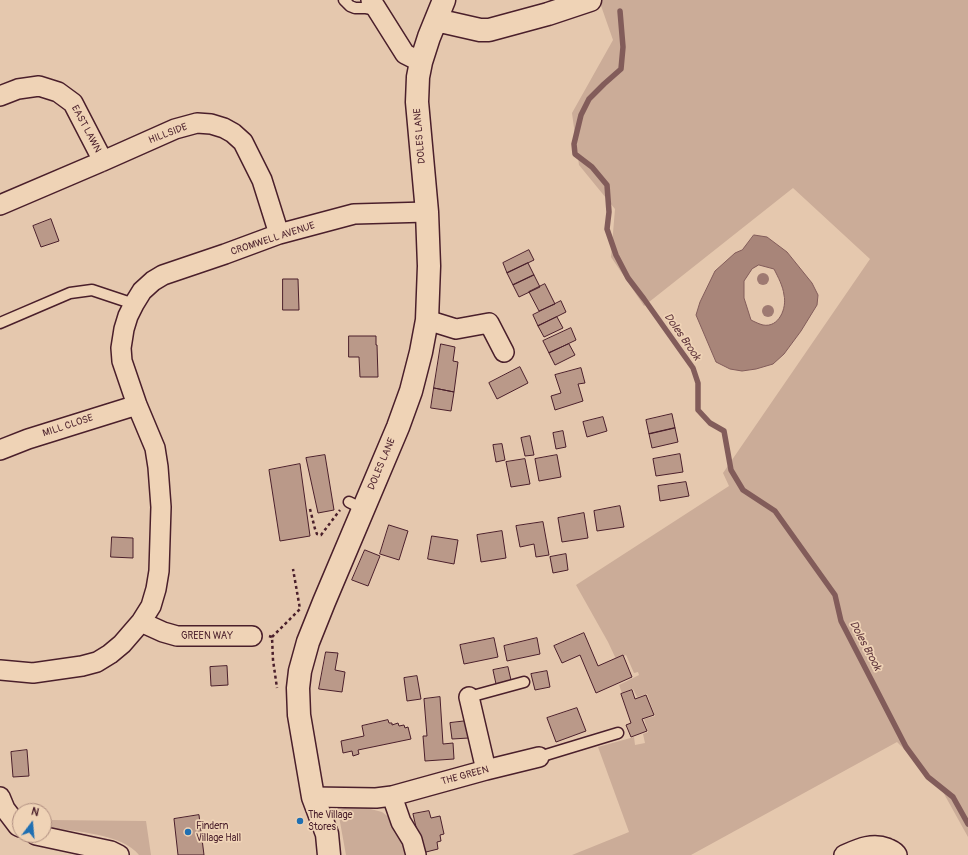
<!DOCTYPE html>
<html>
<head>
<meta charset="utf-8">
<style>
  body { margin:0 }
  #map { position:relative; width:968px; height:855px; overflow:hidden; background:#e5c8ae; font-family:Pangolin,sans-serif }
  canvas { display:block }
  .north { position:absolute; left:12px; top:803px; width:40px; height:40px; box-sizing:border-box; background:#efd3b6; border:1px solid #ad8b7e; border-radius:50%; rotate:16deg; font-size:11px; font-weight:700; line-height:16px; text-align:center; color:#4a1f2b }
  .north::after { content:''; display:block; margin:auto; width:14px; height:18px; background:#1f6fb2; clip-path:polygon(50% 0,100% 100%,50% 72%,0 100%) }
</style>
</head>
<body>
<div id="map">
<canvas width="968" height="855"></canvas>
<div class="north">N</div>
</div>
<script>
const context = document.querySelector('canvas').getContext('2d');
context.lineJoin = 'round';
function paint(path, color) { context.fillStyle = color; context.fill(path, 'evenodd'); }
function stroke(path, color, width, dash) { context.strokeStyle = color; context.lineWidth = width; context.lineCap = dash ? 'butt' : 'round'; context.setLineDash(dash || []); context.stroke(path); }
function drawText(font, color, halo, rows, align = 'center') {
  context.font = font + ' Pangolin,sans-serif'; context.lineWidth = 3.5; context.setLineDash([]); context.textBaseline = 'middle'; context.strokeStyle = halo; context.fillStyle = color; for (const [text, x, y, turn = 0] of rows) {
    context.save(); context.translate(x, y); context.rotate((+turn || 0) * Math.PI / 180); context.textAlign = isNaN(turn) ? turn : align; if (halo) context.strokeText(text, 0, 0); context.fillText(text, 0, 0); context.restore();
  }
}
const green = new Path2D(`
  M599,0H968V837L938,783L897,742L691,855H572L629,832L598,747L634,737L635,745L645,743L643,734L648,732L644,719L655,716L647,694L637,697L633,689L622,693L619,685L639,675L638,672L634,673L626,655L616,659L608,642L576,585L729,486L723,473L870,259L793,188L644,306L611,257L615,209L579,165L572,113L613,40Z
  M353,807H363L382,812L394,821L409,855H346L338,811L344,808Z
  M49,820L146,821L151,855H139C123,834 74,831 49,828Z`);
const water = new Path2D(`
  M754,235L767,237L787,252L812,283L818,295L817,305L801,331L784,354L773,364L756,369L742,371L730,369L716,362L696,315L700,302L715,271L735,253L742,250ZM759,265L774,269C778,277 783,286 784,295C787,308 779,328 763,325C759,324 755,322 751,320L744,298V281L752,269Z`);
const stream = new Path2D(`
  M620,11L623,47L621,69L604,84L589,99L581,115L574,144L575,154L592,167L607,185L609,212L607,229L616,255L628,278L644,299L693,368L698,383V410L710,423L724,431L731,470L743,490L775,511L835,595L841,621L906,747L928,777L953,797L968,824`);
const building = new Path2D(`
  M51,219L59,241L41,247L33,226Z
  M529,250L534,260L507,273L503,263Z
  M528,263L534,275L513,285L507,273Z
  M534,275L540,287L519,297L513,285Z
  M283,279H298L299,310H283Z
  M545,284L555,304L539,311L529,292Z
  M561,301L566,312L538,326L533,315Z
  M557,317L563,328L544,337L538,326Z
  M571,328L576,340L549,353L543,341Z
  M349,336H376V345H377L378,377H360L359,357H349Z
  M441,344L455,347L453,361L458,362L454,392L434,388Z
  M569,344L575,355L555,365L549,353Z
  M520,367L528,383L497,399L489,383Z
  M581,368L585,383L578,384L583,401L555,410L551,396L561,393L555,375Z
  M434,388L454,392L451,411L431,408Z
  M672,414L675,428L649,434L646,420Z
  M603,417L607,431L587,437L583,422Z
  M675,428L678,442L652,448L649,434Z
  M563,431L566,447L556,449L553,433Z
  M530,436L534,455L525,456L521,438Z
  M502,444L505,460L496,462L493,445Z
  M680,454L683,472L656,476L653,459Z
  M325,455L334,510L318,513L306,458Z
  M557,455L561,477L539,481L535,459Z
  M525,459L530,484L511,487L506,462Z
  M300,464L310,536L280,541L269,470Z
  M686,482L689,496L660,501L658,486Z
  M620,506L624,527L597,531L594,511Z
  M584,513L588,538L562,542L558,518Z
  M543,522L549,555L536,557L534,544L520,547L516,526Z
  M389,525L408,531L399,560L380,554Z
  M502,531L506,558L481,562L477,535Z
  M432,536L458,540L454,564L428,559Z
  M112,537L133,538V558L111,557Z
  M365,550L380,556L368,586L352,580Z
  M566,554L568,570L553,573L550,557Z
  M584,633L598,666L623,655L632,677L596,693L580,655L562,663L554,646Z
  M494,638L498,657L464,664L460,645Z
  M537,638L540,654L507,661L504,646Z
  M326,652L338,653L335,670L345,672L342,692L319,689Z
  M227,666L228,685L211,686L210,667Z
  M508,667L511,680L496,684L493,670Z
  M547,671L550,687L535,690L531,674Z
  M417,676L421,699L407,701L404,678Z
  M632,690L635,699L646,695L654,715L642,719L647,731L631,737L626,725L631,723L621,694Z
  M440,697L443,744L453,743L454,759L425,761L423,736H427L424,699Z
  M577,708L586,731L556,742L547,718Z
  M388,720L389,723H392V725L398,723L399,726L404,725L405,728L408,727L411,739L358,750L359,754L353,756L352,751L343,753L341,741L364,736L362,726Z
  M467,721L469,738L452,739L450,723Z
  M27,750L29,776L13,777L11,752Z
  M429,811L431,818L440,816L444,834L440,835L441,841L437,842L438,849L422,853L413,814Z
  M199,815L204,855H178L174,819Z`);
const path = new Path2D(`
  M310,509L315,529L317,534L321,535L340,510
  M269,636L272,637L273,660L277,688
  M272,637L300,609L293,569`);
const service = new Path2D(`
  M344,0L350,6L355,8H366L377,10
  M0,323L70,293L92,290L134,304
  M349,502L363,509
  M469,697L524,682
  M539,757L618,733`);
const minor = new Path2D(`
  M371,0L405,54L421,62
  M0,96L18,89L39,86L58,92L73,103L103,161
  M0,205L103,161L175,129L197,123L211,124L224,128L233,133L243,142L262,180L279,234
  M427,320L456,329L489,323L504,352
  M0,450L28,439L137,405
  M141,622L163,632L177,636H252
  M0,670L33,673L82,666L97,662L110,654L122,644L141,622L151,606L156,589L159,571L161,507L158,467L155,448L137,405L122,361L121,348L124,329L128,316L134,304L142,291L153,281L163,275L225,254L279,234L354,214L427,212
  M469,697L486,770
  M392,796L401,822L412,840L416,855
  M0,797L5,809L18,826L20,827
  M313,797L376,798L392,796L486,770L539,757
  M36,835L111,851L119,855
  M844,855C858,849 872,842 887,848C891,850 895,851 897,855`);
const tertiary = new Path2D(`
  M436,20L480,30H489L548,14L590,0
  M329,855L327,834L313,797L299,715L298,688L300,671L308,642L324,602L398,427L411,391L421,352L427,320L429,266L427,212L417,102L418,77L421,62L429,37L444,0`);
const trees = [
  [763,279],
  [768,311]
];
const markers = [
  [300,821,4,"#1f6fb2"],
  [188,832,4,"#1f6fb2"]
];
const streetNames = [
  ["EAST LAWN",86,129,62],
  ["HILLSIDE",168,134,-21],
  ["DOLES LANE",420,136,-95],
  ["CROMWELL AVENUE",273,239,-18],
  ["MILL CLOSE",68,426,-18],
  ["DOLES LANE",382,464,-67],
  ["GREEN WAY",207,636],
  ["THE GREEN",465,776,-15]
];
const poiNames = [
  ["The Village",308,815],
  ["Stores",308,827],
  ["Findern",196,826],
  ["Village Hall",196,838]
];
const waterNames = [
  ["Doles Brook",682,337,55],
  ["Doles Brook",865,646,62]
];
paint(green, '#cbac98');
paint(water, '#a88579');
stroke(water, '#825c5a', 1);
stroke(stream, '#825c5a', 5.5);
paint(building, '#ba9989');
stroke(building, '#4a1f2b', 1);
stroke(service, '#4a1f2b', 13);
stroke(minor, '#4a1f2b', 22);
stroke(tertiary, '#4a1f2b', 25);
stroke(path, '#4a1f2b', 2.5, [3, 3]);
stroke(service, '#efd3b6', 10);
stroke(minor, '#efd3b6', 19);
stroke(tertiary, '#efd3b6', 22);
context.fillStyle = '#9e7a72';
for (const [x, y] of trees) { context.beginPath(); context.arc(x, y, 6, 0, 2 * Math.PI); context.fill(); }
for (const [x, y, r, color] of markers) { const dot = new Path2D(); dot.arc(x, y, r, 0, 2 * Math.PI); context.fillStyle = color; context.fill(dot); stroke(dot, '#efd3b6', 1.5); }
drawText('10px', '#4a1f2b', '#efd3b6', streetNames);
drawText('10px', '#4a1f2b', '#efd3b6', poiNames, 'left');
drawText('italic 11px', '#62383e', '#efd3b6', waterNames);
</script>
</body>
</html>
